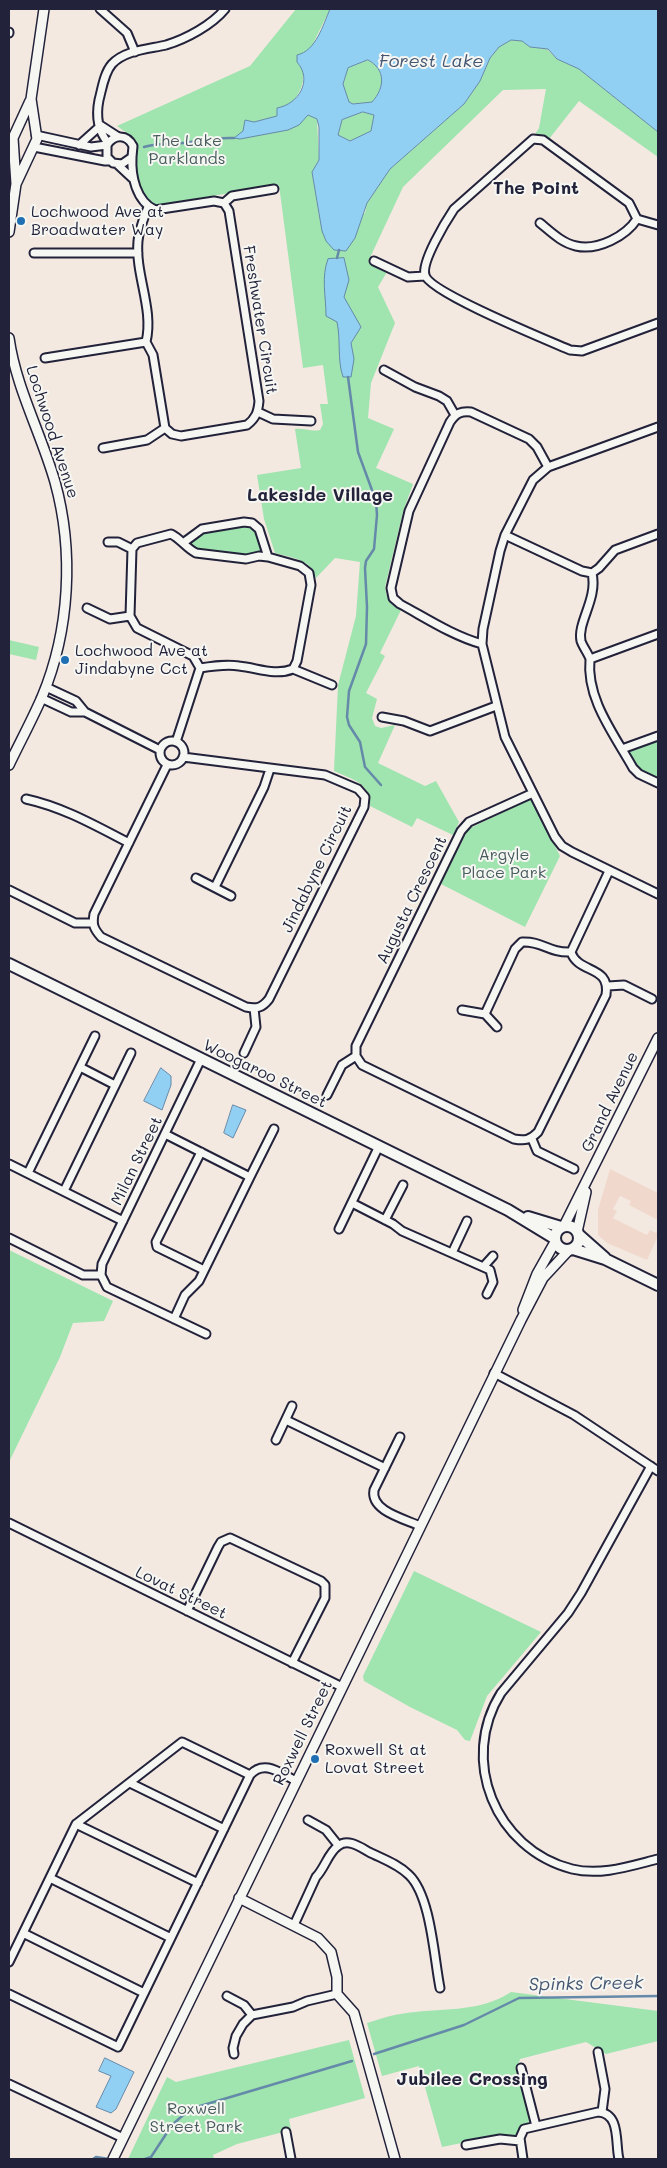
<!DOCTYPE html>
<html>
<head>
<meta charset="utf-8">
<style>
  body { margin:0 }
  #map { position:relative; width:667px; height:2168px; overflow:hidden; background:#f3e9e1; font-family:Mali,sans-serif }
  canvas { display:block }
  .frame { position:absolute; inset:0; border:10px solid #22223b; pointer-events:none }
</style>
</head>
<body>
<div id="map">
<canvas width="667" height="2168"></canvas>
<div class="frame"></div>
</div>
<script>
const context = document.querySelector('canvas').getContext('2d');
context.lineJoin = 'round';
function paint(path, color) { context.fillStyle = color; context.fill(path, 'evenodd'); }
function stroke(path, color, width, dash) { context.strokeStyle = color; context.lineWidth = width; context.lineCap = dash ? 'butt' : 'round'; context.setLineDash(dash || []); context.stroke(path); }
function drawText(font, color, halo, rows, align = 'center') {
  context.font = font + ' Mali,sans-serif'; context.lineWidth = 4; context.setLineDash([]); context.textBaseline = 'middle'; context.strokeStyle = halo; context.fillStyle = color; for (const [text, x, y, turn = 0] of rows) {
    context.save(); context.translate(x, y); context.rotate((+turn || 0) * Math.PI / 180); context.textAlign = isNaN(turn) ? turn : align; if (halo) context.strokeText(text, 0, 0); context.fillText(text, 0, 0); context.restore();
  }
}
const built = new Path2D(`
  M610,1169L658,1193V1220L629,1205L631,1201L620,1196L613,1209L617,1211L613,1218L647,1235L650,1230L656,1233L658,1228V1236L647,1260L607,1243L598,1235V1210Z`);
const green = new Path2D(`
  M296,9H330L311,48L297,62L303,69C306,90 293,103 278,115C263,126 249,117 240,139L301,120L308,115L317,119L319,160L312,172L319,215L326,241L365,213L367,203L390,169L464,104L480,81L490,58L499,47L511,40L522,41L530,47L547,49L557,59L579,69L658,132V157L579,101L549,139L534,136L539,128L546,89L503,90L403,187L368,262L387,272L378,287L395,323L371,383L368,418L394,429L376,468L413,484L403,512L385,587C387,599 390,605 401,610L380,653L385,656L366,693L377,699L372,718L375,726L381,728L395,725L378,763L425,786L436,781L459,822L453,835L417,818L412,827L370,806C370,782 353,780 334,771L338,685L356,616L360,562L335,558L316,578C311,559 292,558 275,553L264,519L257,475L301,468L295,429C305,428 310,432 320,430L323,424L320,404H328L323,365L303,368L279,185L157,205C143,199 133,177 134,162C135,153 136,148 134,138L117,126L250,66Z
  M368,60C386,70 385,87 372,102L353,104L349,102L343,84L348,68Z
  M363,112L374,115L371,131L350,141L338,135L342,120Z
  M244,522L259,529L268,557L246,559L196,553L183,543L196,532Z
  M9,640L39,647L36,660L9,654Z
  M658,736V783L639,774L622,749Z
  M531,799L560,856L525,927L441,884L468,829Z
  M9,1250L113,1301L104,1321L73,1323L60,1357L9,1462Z
  M414,1571L541,1632L487,1696L470,1741L465,1740L457,1730L410,1707L364,1681L363,1676Z
  M511,1992L658,2011V2041L606,2054L586,2042L520,2059C512,2080 534,2109 529,2121C527,2126 519,2130 516,2135H501L442,2147L419,2066L382,2076L367,2023C378,2020 390,2015 401,2014C439,2007 478,2014 511,1992Z
  M349,2040L365,2098L289,2119L291,2130L237,2144L213,2155L214,2159H128L167,2077L176,2082Z`);
const water = new Path2D(`
  M330,9H658V132L579,69L557,59L548,49L530,47L522,41L511,40L499,47L490,58L480,81L464,104L390,169L367,203L355,238L346,251L334,250L326,241L322,231L312,172L319,160V127L317,119L308,115L299,125L288,130L240,139L234,138L243,131L245,120L254,122L277,116V108C299,104 313,80 297,62V55C316,51 323,25 330,9ZM368,60C386,69 385,88 372,102L353,104L349,102L343,84L348,68ZM363,112L374,115L371,131L350,141L338,135L342,120Z
  M344,258L349,280L344,297L361,327L351,343L354,359L351,377H343C337,359 341,341 337,322L326,316C326,296 321,277 328,259Z
  M161,1068L171,1076V1085L162,1110L144,1101Z
  M233,1105L246,1110L233,1138L224,1133Z
  M105,2058L134,2072L116,2109L111,2113L96,2107L111,2076L99,2071Z`);
const stream = new Path2D(`
  M144,147C157,143 163,144 175,144C195,142 214,137 234,138
  M337,258L339,250
  M348,377L358,452L376,501L377,515L374,549L366,561L365,568L367,607L366,644L349,691L347,717L349,725L360,742L365,767L381,785
  M374,2054L464,2025L519,1998L658,1996
  M93,2159L96,2157L109,2159
  M145,2159L151,2157L172,2125L190,2109L352,2061`);
const minor = new Path2D(`
  M100,9L127,33L135,52
  M9,32V33
  M100,125L117,136
  M36,135L91,147L107,145C114,134 127,134 133,146L132,157L122,164L113,163L107,157V145
  M108,143C98,131 96,115 99,100C102,89 104,73 112,64C125,50 149,49 166,45C186,39 212,25 225,9
  M79,145L98,128
  M34,147L105,161H110
  M132,157C131,176 136,201 155,210L214,201L224,203L229,211L259,401C258,412 256,418 247,425L181,436L172,434L165,428L153,355L146,342C154,309 135,275 138,241C139,229 144,218 148,207
  M117,164L132,178
  M224,203L232,196L274,189
  M540,223C551,232 562,243 576,246C598,251 626,236 637,219
  M658,225L637,219L629,203L543,140L533,139L454,209C446,221 421,262 425,275C429,292 547,340 570,350L582,351L658,323
  M34,253H138
  M374,261L408,277L425,276
  M45,358L146,342
  M384,370L415,387L439,396L447,401L455,415
  M258,412L273,419L311,421
  M658,427L548,467L533,480L505,535L500,551L483,629L482,644L505,737L555,837L562,846L572,852L658,894
  M103,448L147,440L165,428
  M171,534C181,539 186,548 196,553L246,559L259,556L268,557L300,566L309,573L311,585L297,661L293,669C275,676 258,668 239,666C226,664 213,666 200,668L193,656L137,628L130,616L132,549L137,543Z
  M505,535L582,571L592,573L599,568L615,550L658,534
  M108,542H118L132,549
  M183,543L202,529L244,522L252,523L259,529L268,557
  M87,608L110,619L130,616
  M658,634L590,659C586,699 614,734 633,768L639,774L658,783
  M482,644C453,636 426,618 400,604L393,598L391,588L409,511L450,422C456,413 461,411 471,412L529,439L537,447L548,467
  M590,659C588,653 583,647 581,641C577,622 598,599 592,573
  M293,669L332,685
  M46,687L76,701L85,712L160,750
  M41,698L71,712H85
  M382,717L404,721L430,731L496,706
  M160 753a12 12 0 1 1 24 0a12 12 0 1 1-24 0Z
  M176,742L200,668
  M622,749L658,736
  M167,765L94,914C92,925 94,929 101,937L246,1007C257,1009 262,1008 269,999L364,807L365,797L358,789L325,775L183,757
  M533,793L469,822L461,831L356,1046V1056L362,1065L514,1139C525,1141 530,1140 538,1132L606,995C611,965 578,974 571,952L609,871
  M26,799C63,807 96,826 129,843
  M196,878L231,896
  M215,887L264,787L270,769
  M9,890L75,923H92
  M608,986L624,985L652,999
  M462,1010L485,1014L497,1027
  M485,1014L515,949L522,942C543,941 548,953 571,952
  M244,1053L256,1027L254,1008
  M80,1067L115,1085
  M327,1095L342,1065L356,1056
  M165,1134L250,1177L199,1281L185,1295L174,1319
  M532,1139L537,1151L574,1169
  M201,1152L156,1242L157,1247L204,1270
  M9,1164L123,1221
  M28,1173L95,1036
  M250,1177L274,1129
  M64,1191L131,1053
  M352,1203L393,1224L402,1231L490,1270L493,1282L487,1294
  M385,1220L403,1185
  M339,1229L379,1146
  M9,1238L83,1275H101L107,1287L206,1334
  M452,1253L467,1221
  M484,1266L493,1256
  M101,1275L102,1264L201,1059
  M494,1373L574,1415L658,1471
  M286,1420L385,1468
  M400,1437L374,1490C370,1511 405,1519 420,1526
  M276,1440L292,1406
  M651,1466L581,1593L568,1613L501,1693C459,1760 495,1849 572,1869C601,1876 630,1866 658,1859
  M9,1523L342,1687
  M187,1611L218,1547L221,1542L230,1538L321,1581L325,1585V1598L292,1663
  M130,1783L224,1829
  M308,1820L326,1830L338,1845
  M76,1824L198,1883
  M50,1878L171,1938
  M294,1925L316,1877C325,1868 328,1853 338,1846C348,1838 360,1847 369,1852C383,1859 398,1864 409,1875C431,1896 434,1958 440,1988
  M23,1933L144,1993
  M9,1962L76,1824L182,1742L250,1775
  M9,1994L118,2047L250,1775C264,1759 280,1773 296,1781
  M227,1996L244,2005L252,2015
  M598,2052L605,2089L602,2112
  M234,2054L233,2048L236,2036L243,2024L252,2015L293,2007L307,2001L337,1994
  M521,2068L536,2126
  M9,2084L123,2138
  M286,2132L291,2159
  M466,2145L500,2139L520,2141
  M523,2159L520,2138L524,2129L598,2112C621,2113 615,2144 619,2159`);
const tertiary = new Path2D(`
  M16,184L37,139L31,99L44,9
  M9,232L16,184L13,138L30,101
  M9,338C16,388 41,433 55,482C74,551 70,630 42,697C32,720 20,742 9,765
  M564,1226L658,1038
  M577,1232L586,1192
  M523,1310L537,1274L555,1242
  M239,1898L318,1938L331,1952L337,1977V1994L354,2013L395,2159
  M113,2159L521,1320L543,1278L569,1250`);
const secondary = new Path2D(`
  M9,964L508,1210L554,1238
  M528,1217L561,1227
  M555 1238a12 12 0 1 1 24 0a12 12 0 1 1-24 0Z
  M579,1235L605,1258
  M573,1249L605,1259L658,1285`);
const markers = [
  [21,221,5,"#1f6fb2"],
  [65,660,5,"#1f6fb2"],
  [315,1759,5,"#1f6fb2"]
];
const parkNames = [
  ["The Lake",187,141],
  ["Parklands",187,159],
  ["Argyle",504,855],
  ["Place Park",504,873],
  ["Roxwell",196,2109],
  ["Street Park",196,2127]
];
const poiNames = [
  ["Lochwood Ave at",31,212],
  ["Broadwater Way",31,230],
  ["Lochwood Ave at",75,651],
  ["Jindabyne Cct",75,669],
  ["Roxwell St at",325,1750],
  ["Lovat Street",325,1768]
];
const streetNames = [
  ["Freshwater Circuit",260,320,81],
  ["Lochwood Avenue",52,432,72],
  ["Jindabyne Circuit",317,869,-64],
  ["Augusta Crescent",412,900,-64],
  ["Woogaroo Street",265,1074,26],
  ["Grand Avenue",610,1102,-64],
  ["Milan Street",137,1161,-64],
  ["Lovat Street",181,1593,26],
  ["Roxwell Street",303,1733,-64]
];
const waterNames = [
  ["Forest Lake",431,61],
  ["Spinks Creek",586,1984,-1]
];
const neighbourhoodNames = [
  ["The Point",536,188],
  ["Lakeside Village",320,495],
  ["Jubilee Crossing",472,2079]
];
paint(built, '#f0d9cc');
paint(green, '#a0e4af');
paint(water, '#92d0f3');
stroke(water, '#658aa9', 1);
stroke(stream, '#658aa9', 2.5);
stroke(minor, '#22223b', 11);
stroke(tertiary, '#22223b', 12);
stroke(secondary, '#22223b', 14);
stroke(minor, '#f6f6f2', 7);
stroke(tertiary, '#f6f6f2', 9);
stroke(secondary, '#f6f6f2', 10);
for (const [x, y, r, color] of markers) { const dot = new Path2D(); dot.arc(x, y, r, 0, 2 * Math.PI); context.fillStyle = color; context.fill(dot); stroke(dot, '#f6f6f2', 2); }
drawText('16px', '#485c5e', '#f6f6f2', parkNames);
drawText('16px', '#22223b', '#f6f6f2', poiNames, 'left');
drawText('16px', '#22223b', '#f6f6f2', streetNames);
drawText('italic 18px', '#445672', '#f6f6f2', waterNames);
drawText('bold 18px', '#22223b', '#f6f6f2', neighbourhoodNames);
</script>
</body>
</html>
